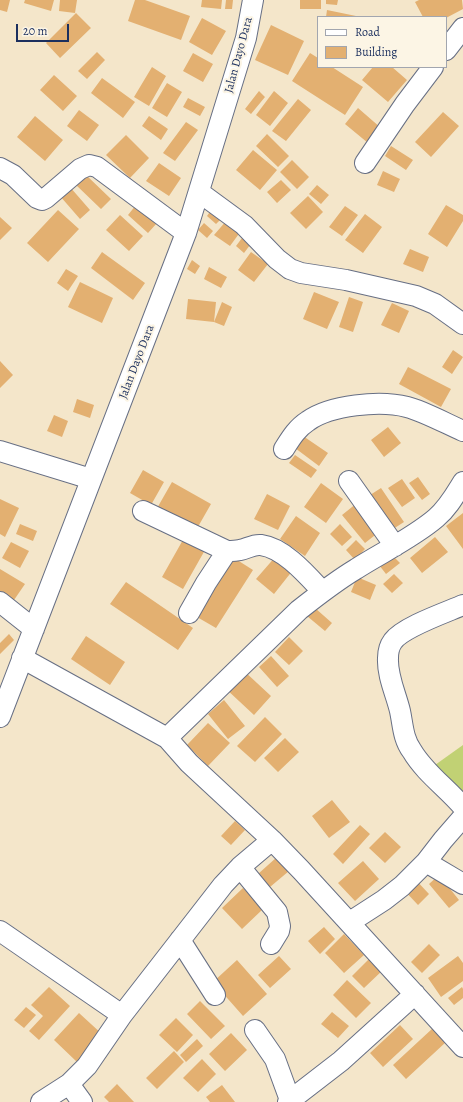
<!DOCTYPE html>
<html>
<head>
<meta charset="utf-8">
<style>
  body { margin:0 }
  #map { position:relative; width:463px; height:1102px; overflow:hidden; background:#f4e6ca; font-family:Alegreya,serif }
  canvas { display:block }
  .legend { position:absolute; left:317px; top:16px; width:130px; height:52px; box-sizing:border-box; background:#fcf5e5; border:1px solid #a2a6af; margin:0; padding:5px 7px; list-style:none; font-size:12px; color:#1b2f5e }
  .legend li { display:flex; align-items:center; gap:8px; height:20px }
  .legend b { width:20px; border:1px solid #a2a6af }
  .scale { position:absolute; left:16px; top:24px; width:53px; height:18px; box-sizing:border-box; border:2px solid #1b2f5e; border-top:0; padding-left:5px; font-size:12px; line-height:14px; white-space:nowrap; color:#1b2f5e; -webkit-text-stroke:3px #fcf5e5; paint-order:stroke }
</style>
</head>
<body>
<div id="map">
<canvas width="463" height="1102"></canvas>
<ul class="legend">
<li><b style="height:5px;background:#fff"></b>Road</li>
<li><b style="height:11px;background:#e3b071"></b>Building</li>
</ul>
<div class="scale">20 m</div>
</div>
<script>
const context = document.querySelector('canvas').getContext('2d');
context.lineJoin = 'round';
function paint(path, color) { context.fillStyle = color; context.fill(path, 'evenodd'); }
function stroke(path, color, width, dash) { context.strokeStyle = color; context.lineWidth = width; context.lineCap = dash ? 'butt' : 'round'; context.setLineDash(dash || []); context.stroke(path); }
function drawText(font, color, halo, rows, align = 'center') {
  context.font = font + ' Alegreya,serif'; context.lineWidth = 4; context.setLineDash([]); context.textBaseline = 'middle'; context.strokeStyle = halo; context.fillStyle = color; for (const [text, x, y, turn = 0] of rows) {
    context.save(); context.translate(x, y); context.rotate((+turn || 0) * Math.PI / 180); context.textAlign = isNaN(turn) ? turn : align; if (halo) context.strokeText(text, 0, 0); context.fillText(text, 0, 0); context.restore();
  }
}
const green = new Path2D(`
  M463,745V817L435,765Z`);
const building = new Path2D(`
  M0,0H10L7,12L0,10Z
  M25,0H54L51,11L24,3Z
  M60,0H77L75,13L59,11Z
  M135,0H145L190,16L181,40L128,21Z
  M202,0H222L221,9L201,7Z
  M226,0H233L232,9H225Z
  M300,0H321V9H300Z
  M326,0H338L337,5L326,4Z
  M419,0H462L463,9L446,18V17H423L415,2Z
  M327,10L356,16V17H326Z
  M76,13L91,28L60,58L46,43Z
  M202,18L226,31L212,55L189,42Z
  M271,25L304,41L288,75L255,60Z
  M97,52L105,60L87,79L78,71Z
  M193,53L213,64L203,82L183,71Z
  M310,53L318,58V67H332L363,87L345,115L292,81Z
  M152,67L166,76L149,106L134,97Z
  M373,67H392L407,80L388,102L362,80Z
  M54,75L77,96L63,111L40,90Z
  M102,78L135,102L123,118L91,93Z
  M167,83L182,92L167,117L152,108Z
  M259,91L265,97L251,114L245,109Z
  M274,91L288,103L270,126L256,115Z
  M188,98L205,107L200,116L183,107Z
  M298,99L311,110L286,141L272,131Z
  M358,108L381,128L368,143L345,124Z
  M79,110L99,125L87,141L67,126Z
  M443,112L459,126L431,157L415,142Z
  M35,116L63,140L45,161L17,137Z
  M149,116L168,129L161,140L142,126Z
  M186,122L198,130L175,161L163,153Z
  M267,134L289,156L278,167L256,146Z
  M126,135L149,158L130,178L106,155Z
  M391,146L413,160L406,170L385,156Z
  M253,150L277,170L260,190L236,170Z
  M292,160L309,177L297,189L280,172Z
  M159,163L181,178L169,196L146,181Z
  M383,171L400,179L394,192L377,185Z
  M85,174L111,199L101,209L75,184Z
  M281,180L291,190L277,203L267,192Z
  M317,185L329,195L321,204L309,194Z
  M70,187L90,210L80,219L60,196Z
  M308,196L323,212L306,229L290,213Z
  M136,205L157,223L148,233L128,215Z
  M446,205L463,215V221L447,247L428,234Z
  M345,206L358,215L342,236L329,227Z
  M212,209L222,218L216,224L207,216Z
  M58,210L79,229L48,262L27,243Z
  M365,214L382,227L363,253L345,240Z
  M120,215L143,236L129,251L106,230Z
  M0,217L12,228L0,240Z
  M227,220L241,231L230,246L214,235Z
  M204,223L213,231L207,238L198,230Z
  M245,234L253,241L244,253L236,246Z
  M410,249L429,257L423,272L403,264Z
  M102,252L145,283L133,300L91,268Z
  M251,252L268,264L254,282L238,270Z
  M192,260L200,266L195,274L187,269Z
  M209,267L227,277L221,288L204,279Z
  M66,269L78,276L68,291L57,283Z
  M80,282L113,298L102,323L68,307Z
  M314,292L339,302L327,329L303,319Z
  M349,297L363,302L353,332L339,327Z
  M188,299L216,302L214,322L222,302L232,307L224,326L214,322L186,319Z
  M392,303L409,311L399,333L381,325Z
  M453,350L463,357L452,374L442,367Z
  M0,361L13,375L0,388Z
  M408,367L451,389L441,407L399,384Z
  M77,399L94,405L90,418L73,412Z
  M54,415L68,421L62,437L47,431Z
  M388,427L401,443L384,457L371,440Z
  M303,436L328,453L319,466L295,448Z
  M295,455L317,470L311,478L289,463Z
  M143,470L164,482L151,505L130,493Z
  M418,477L430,494L422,500L409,483Z
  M402,479L415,498L402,507L388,488Z
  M172,482L211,504L195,532L156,510Z
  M321,483L343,499L326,523L304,507Z
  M381,488L404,522L390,531L367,497Z
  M267,494L290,506L278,530L254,519Z
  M0,499L19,508L5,537L0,534Z
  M357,503L379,532L365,543L342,515Z
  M463,513V549L446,526Z
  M296,516L320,533L305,556L280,539Z
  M20,524L37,531L33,541L16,534Z
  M340,524L352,537L342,546L330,534Z
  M435,537L448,552L422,573L410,558Z
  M184,538L205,550L183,589L162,577Z
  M356,540L365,549L355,560L346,550Z
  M11,542L29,551L20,568L2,558Z
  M392,555L400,563L386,574L379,565Z
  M276,556L293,570L274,594L256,579Z
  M234,558L253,570L216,628L197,617Z
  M0,569L25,584L14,600L0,591Z
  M394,574L403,583L392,593L383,584Z
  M357,577L376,585L370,600L351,592Z
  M126,582L193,628L178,650L110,604Z
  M315,608L332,623L325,631L307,616Z
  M9,634L14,640L0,654V643Z
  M86,636L125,662L110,685L71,659Z
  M289,637L303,651L289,665L275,652Z
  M271,656L289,676L277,687L259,667Z
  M243,670L271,696L254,715L225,688Z
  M224,700L245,726L228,739L208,714Z
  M265,717L282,734L255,762L237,746Z
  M208,723L230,743L208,766L187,745Z
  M285,738L299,752L278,772L264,758Z
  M332,800L350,822L329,838L312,816Z
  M235,821L245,830L231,845L221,836Z
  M360,825L370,834L343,864L333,854Z
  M385,832L401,847L385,863L369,848Z
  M277,857L289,871L270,887L258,874Z
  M363,861L379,879L355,901L338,883Z
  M439,875L459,900L449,908L429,884Z
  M414,878L429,894L418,905L403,889Z
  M243,888L263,909L242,929L222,908Z
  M324,927L335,939L320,954L308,941Z
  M344,934L364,955L344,973L325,953Z
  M429,944L440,955L422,973L411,962Z
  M279,956L291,969L270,988L258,975Z
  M372,956L384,969L364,988L352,976Z
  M458,956L463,963V981L441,997L428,978Z
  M237,960L267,994L243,1016L213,982Z
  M347,980L371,1003L356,1018L333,995Z
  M49,987L70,1006L39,1040L29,1031L43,1016L31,1005Z
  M462,987L463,989V998L454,1005L448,998Z
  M200,1001L225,1026L211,1039L187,1014Z
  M26,1007L36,1015L24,1028L14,1020Z
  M332,1012L349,1026L338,1038L321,1024Z
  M79,1013L103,1035L77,1062L54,1040Z
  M176,1018L193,1035L177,1052L159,1035Z
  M400,1025L413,1039L383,1067L370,1053Z
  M433,1028L446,1042L406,1079L393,1065Z
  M231,1033L247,1050L225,1071L209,1054Z
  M197,1039L203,1046L186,1062L180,1055Z
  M174,1051L184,1062L157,1089L146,1078Z
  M202,1059L216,1074L198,1092L183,1078Z
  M117,1084L134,1102H109L104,1097Z
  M222,1085L235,1102H210L206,1097Z`);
const minor = new Path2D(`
  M446,50L463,28
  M365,163L405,104L433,67
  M0,168L13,175L37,198L42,200L46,198L80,169L89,165L97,167L186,233
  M199,192L244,225L277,259L290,269L301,273L346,280L416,296L435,304L463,324
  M284,449C291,438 297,428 308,421C330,405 380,400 407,407C423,411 447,424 463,431
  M0,451L91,479
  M349,481L395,546
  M143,511L227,551
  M0,602L34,629
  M463,605C447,612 403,627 393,641C390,645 388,652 388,658C387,676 396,694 400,711C403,725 403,739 412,751C425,773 447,788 463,807
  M189,613L206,583L227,551C231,551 236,551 240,550C247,549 253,544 261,545C284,548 307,575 322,591
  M22,658L167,738L189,763L272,840L301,870L463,1047
  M0,717L186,233L246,38L253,0
  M167,738L299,610C318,595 336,581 356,569C381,553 414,537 436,518C448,508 455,495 463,482
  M426,862L443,840L463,817
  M240,867L277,912L280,926L279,931L271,944
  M350,922L384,900L402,886L426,862L463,884
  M0,931L122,1015L87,1066L69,1084L41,1102
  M180,940L215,995
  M122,1015L223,885L240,867L272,840
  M255,1030L275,1059L290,1100
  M69,1084L82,1102
  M288,1102L341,1061L415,994`);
const streetNames = [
  ["Jalan Dayo Dara",239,55,-75],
  ["Jalan Dayo Dara",137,362,-69]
];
paint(green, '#c1d174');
paint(building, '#e3b071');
stroke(minor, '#676f84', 22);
stroke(minor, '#fff', 20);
drawText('12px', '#1b2f5e', '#fcf5e5', streetNames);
</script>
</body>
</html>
